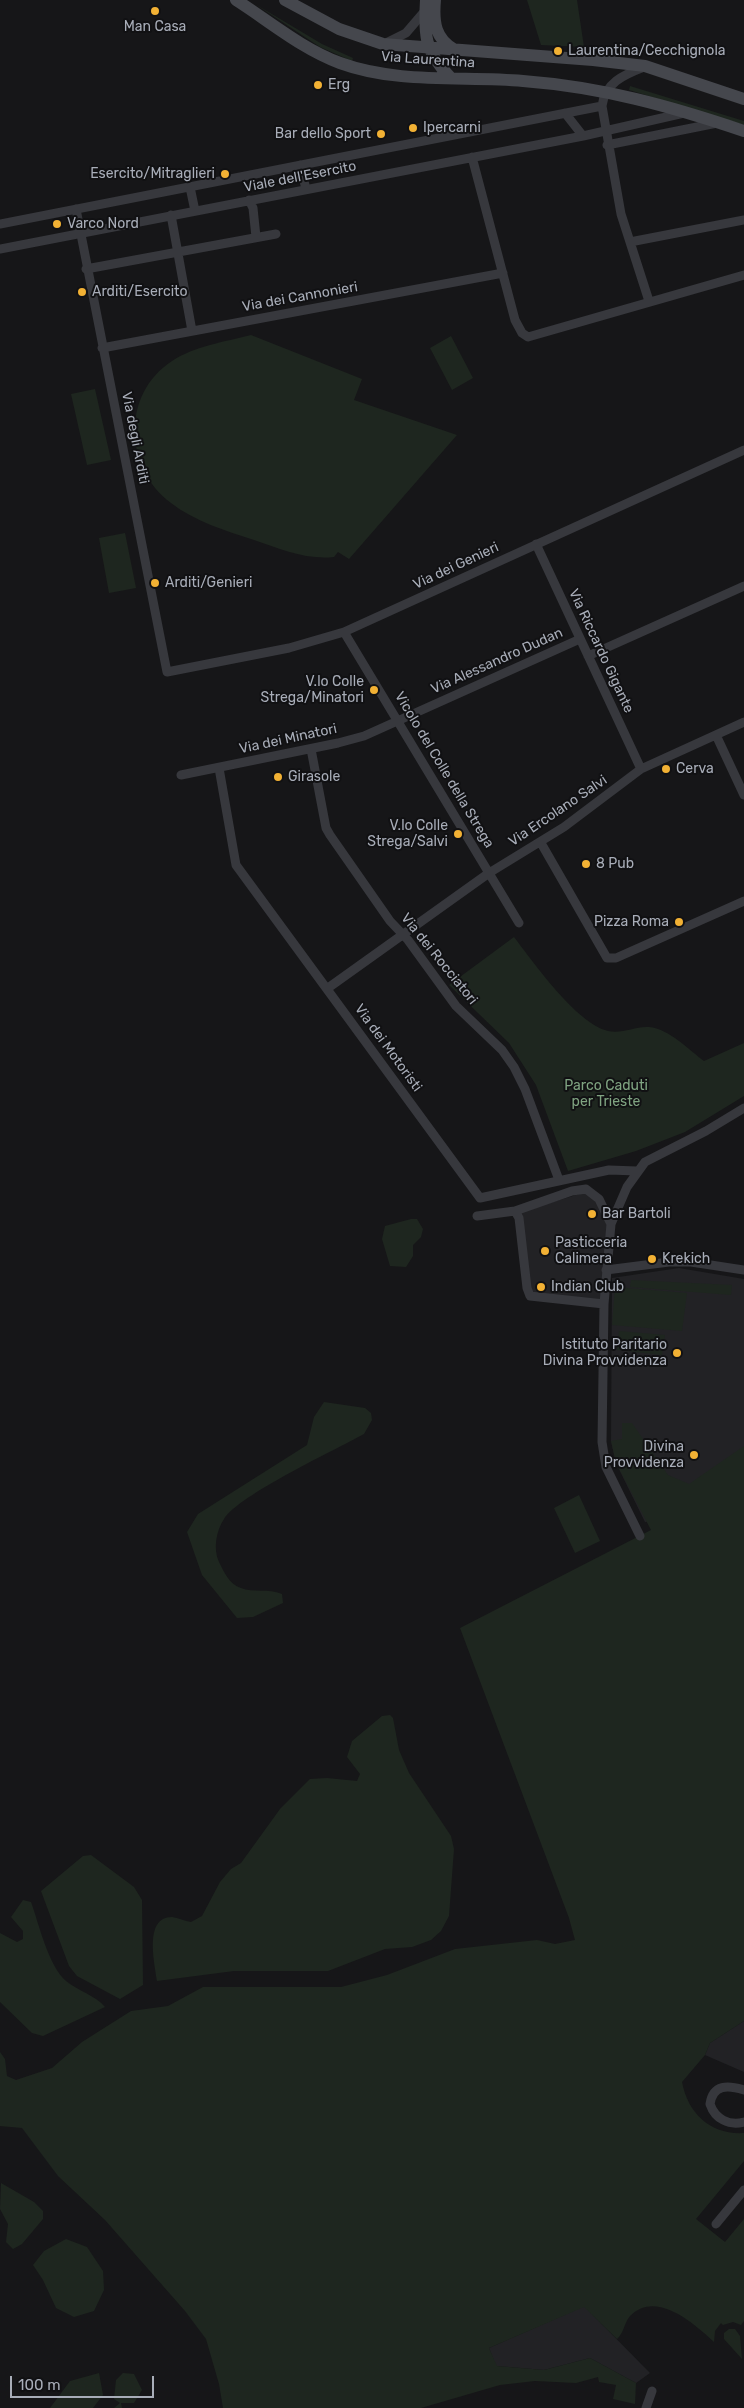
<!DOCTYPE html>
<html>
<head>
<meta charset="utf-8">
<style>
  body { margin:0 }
  #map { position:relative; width:744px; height:2408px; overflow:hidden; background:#161618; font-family:Rubik,sans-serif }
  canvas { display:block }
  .scale { position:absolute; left:10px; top:2376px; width:144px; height:22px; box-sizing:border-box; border:2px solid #a8adb8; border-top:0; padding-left:6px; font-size:15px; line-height:18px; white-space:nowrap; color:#a8adb8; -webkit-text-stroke:4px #111113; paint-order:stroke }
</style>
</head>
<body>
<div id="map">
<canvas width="744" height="2408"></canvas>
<div class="scale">100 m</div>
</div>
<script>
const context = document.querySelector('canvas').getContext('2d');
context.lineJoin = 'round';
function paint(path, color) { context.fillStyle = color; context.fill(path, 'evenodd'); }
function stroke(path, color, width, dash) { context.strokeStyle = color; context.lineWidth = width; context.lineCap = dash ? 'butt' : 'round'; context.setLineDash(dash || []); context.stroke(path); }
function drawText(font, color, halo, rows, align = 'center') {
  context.font = font + ' Rubik,sans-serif'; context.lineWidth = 4; context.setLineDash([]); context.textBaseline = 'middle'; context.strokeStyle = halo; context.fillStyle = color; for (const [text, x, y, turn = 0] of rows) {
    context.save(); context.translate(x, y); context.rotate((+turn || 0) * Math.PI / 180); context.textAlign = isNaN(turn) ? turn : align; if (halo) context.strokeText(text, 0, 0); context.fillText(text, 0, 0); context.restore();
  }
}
const built = new Path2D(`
  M586,1192L597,1200L608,1225L601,1301L532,1295L520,1212Z
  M679,1268L744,1279V1511L645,1522L616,1463L611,1441L612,1278Z
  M744,2021V2072L705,2055L710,2043Z
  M584,2306L650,2373L636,2383L590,2358L544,2370L496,2366L489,2348Z`);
const green = new Path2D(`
  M527,0H577L584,47L541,45Z
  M255,4L322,44L353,58L352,61L320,47Z
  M630,86L744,121V125L629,90Z
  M251,335L362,379L354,400L457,435L349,559L338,552L334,557C306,560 280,549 254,540C226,531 194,521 171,503C124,468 121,394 172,361C195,346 224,342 251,335Z
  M451,336L473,378L452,390L430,348Z
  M95,389L111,460L87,465L71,394Z
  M125,533L136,588L109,593L99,538Z
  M514,937C534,963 576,1023 608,1031C623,1034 635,1026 649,1027C669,1029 688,1049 704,1061L744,1043V1096L685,1132L636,1151L568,1171L536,1085L509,1043L449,985Z
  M411,1219H417L423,1229L421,1237L413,1245V1256L406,1267L390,1266L382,1239L385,1226Z
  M631,1280L732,1285L731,1295L630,1287Z
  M615,1287L687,1293L682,1331L612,1325Z
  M619,1331L665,1335L662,1355L617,1350Z
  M324,1402L365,1408L371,1413L372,1420L364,1434C335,1450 239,1495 224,1519C216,1531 213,1549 219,1562C224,1572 229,1584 241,1588C253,1593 268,1588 282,1594L283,1603L253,1617L237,1618L202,1575L187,1532L198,1514L307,1445L314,1417Z
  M622,1423H632L668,1475L689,1484L744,1446V2021L710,2043L705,2055L682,2082C688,2114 711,2135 744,2133V2161L696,2219L725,2242L744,2219V2321L741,2325L733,2322L723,2325L721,2323L715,2331L714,2342C695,2324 656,2289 630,2316C624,2323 624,2333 617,2339L584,2307L489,2348L497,2366L544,2370L590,2358L636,2383L635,2404L613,2399L616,2385L599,2382L598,2377L576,2383L535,2381L500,2385L421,2408H223L219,2384L206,2339L185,2311L105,2220L58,2176L22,2128L0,2126V2052L5,2059L7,2076L16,2080L52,2068L82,2042L131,2011L168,2006L203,1987H341L387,1975L455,1949L537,1940L555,1944L575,1940L569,1918L460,1628L651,1530L616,1463L611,1441L622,1439Z
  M579,1495L600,1541L575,1553L554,1508Z
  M390,1715L393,1718L399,1750L409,1773L451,1836L454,1849L449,1916L441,1931L431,1940L412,1947L385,1949L328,1971H234L157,1981C155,1965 143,1917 172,1917C178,1918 185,1921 191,1922L202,1916L220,1882L231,1869L241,1863L280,1809L310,1779L327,1778L357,1781L360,1774L347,1757L352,1741L382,1716Z
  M91,1855L134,1887L142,1900L143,1985L120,1999L77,1976L69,1966L41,1891L83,1856Z
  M23,1900L31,1902C39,1924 48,1965 66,1981C78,1991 95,1995 105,2007L43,2036L32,2033L0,2002V1933L17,1942L23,1939V1931L11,1917Z
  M1,2183L34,2202L43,2211V2219L22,2244L13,2249L6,2242L8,2224L0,2209Z
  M66,2239L87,2247L103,2271L104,2290L94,2311L74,2317L56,2308L43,2280L33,2265L44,2251Z
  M729,2329H735L740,2336L742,2359L724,2339V2333Z
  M99,2373L103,2395L93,2408H50L70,2381Z
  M123,2373L134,2374L142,2390L134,2403H121L122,2408H114L120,2403L114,2399L116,2380Z`);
const street = new Path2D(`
  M386,43L406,33L424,12
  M644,67C623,75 605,83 602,106L621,214L649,301
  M565,113L583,136
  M607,145L717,123
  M472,157L515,320L522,333L528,337L744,275
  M300,165L306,189
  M190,187L195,211
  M249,200L253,208L256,237
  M76,209L167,672L289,648L344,632L744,450
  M171,215L192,331
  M0,224L602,106
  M630,242L744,220
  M0,249L583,136L684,113
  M86,269L276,234
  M102,348L503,273
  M536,544L641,769
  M344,632L519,923
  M588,656L744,586
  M716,735L744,795
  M311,749L326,828L330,835L390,921L408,940L456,1006L502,1050L514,1067L525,1089L559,1180
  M219,768L236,865L480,1198L609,1170L637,1171
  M181,775L338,743L364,736L580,639
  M541,843L607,958H616L744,901
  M328,988L489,873L564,827L641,769L744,722
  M515,1211L572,1191L586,1189L599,1199L611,1224
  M477,1216L515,1211L519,1218L527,1288L530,1296L604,1304
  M606,1270L669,1262H691L744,1270
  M640,1536L606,1467L602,1442L604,1304L611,1224L627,1187L645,1162L706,1131L744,1108
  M744,2090C728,2085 713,2084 710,2104C715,2119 729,2126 744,2122
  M716,2224L744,2190
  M646,2408L652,2391`);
const secondary = new Path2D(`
  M236,0C269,21 302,49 340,63C397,84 463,76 523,81C602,87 670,106 744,131
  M285,0L339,29L383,44L593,60L645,66L744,99
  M426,0C424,34 424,51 450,77
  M435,0C433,22 435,39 455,50`);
const markers = [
  [155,11,5,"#f2b134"],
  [558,51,5,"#f2b134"],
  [318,85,5,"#f2b134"],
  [413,128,5,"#f2b134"],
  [381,134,5,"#f2b134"],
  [225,174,5,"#f2b134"],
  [57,224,5,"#f2b134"],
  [82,292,5,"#f2b134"],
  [155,583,5,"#f2b134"],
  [374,690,5,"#f2b134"],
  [666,769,5,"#f2b134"],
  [278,777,5,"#f2b134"],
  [458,834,5,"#f2b134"],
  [586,864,5,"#f2b134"],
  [679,922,5,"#f2b134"],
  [592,1214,5,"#f2b134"],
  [545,1251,5,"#f2b134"],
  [652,1259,5,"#f2b134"],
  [541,1287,5,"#f2b134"],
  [677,1353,5,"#f2b134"],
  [694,1455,5,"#f2b134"]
];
const poiNames = [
  ["Man Casa",155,27,"center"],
  ["Laurentina/Cecchignola",568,51],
  ["Erg",328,85],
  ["Ipercarni",423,128],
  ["Bar dello Sport",371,134,"right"],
  ["Esercito/Mitraglieri",215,174,"right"],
  ["Varco Nord",67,224],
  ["Arditi/Esercito",92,292],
  ["Arditi/Genieri",165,583],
  ["V.lo Colle",364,682,"right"],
  ["Strega/Minatori",364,698,"right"],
  ["Cerva",676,769],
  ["Girasole",288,777],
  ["V.lo Colle",448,826,"right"],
  ["Strega/Salvi",448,842,"right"],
  ["8 Pub",596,864],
  ["Pizza Roma",669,922,"right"],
  ["Bar Bartoli",602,1214],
  ["Pasticceria",555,1243],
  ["Calimera",555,1259],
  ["Krekich",662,1259],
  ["Indian Club",551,1287],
  ["Istituto Paritario",667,1345,"right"],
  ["Divina Provvidenza",667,1361,"right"],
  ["Divina",684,1447,"right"],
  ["Provvidenza",684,1463,"right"]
];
const streetNames = [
  ["Via Laurentina",428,60,4],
  ["Viale dell'Esercito",300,177,-11],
  ["Via dei Cannonieri",300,297,-10],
  ["Via degli Arditi",135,438,79],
  ["Via dei Genieri",456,566,-25],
  ["Via Riccardo Gigante",601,651,65],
  ["Via Alessandro Dudan",497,661,-24],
  ["Via dei Minatori",288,739,-12],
  ["Vicolo del Colle della Strega",444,770,59],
  ["Via Ercolano Salvi",558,811,-34],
  ["Via dei Rocciatori",439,959,51],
  ["Via dei Motoristi",388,1048,54]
];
const parkNames = [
  ["Parco Caduti",606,1086],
  ["per Trieste",606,1102]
];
paint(built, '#222225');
paint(green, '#1e261f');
stroke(street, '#37383d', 9);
stroke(secondary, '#45474d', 12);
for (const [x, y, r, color] of markers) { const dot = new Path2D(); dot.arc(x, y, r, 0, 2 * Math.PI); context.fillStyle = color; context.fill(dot); stroke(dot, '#111113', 2); }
drawText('14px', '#a8adb8', '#111113', poiNames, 'left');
drawText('14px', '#a8adb8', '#111113', streetNames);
drawText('14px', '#7fa381', '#111113', parkNames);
</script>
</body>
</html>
